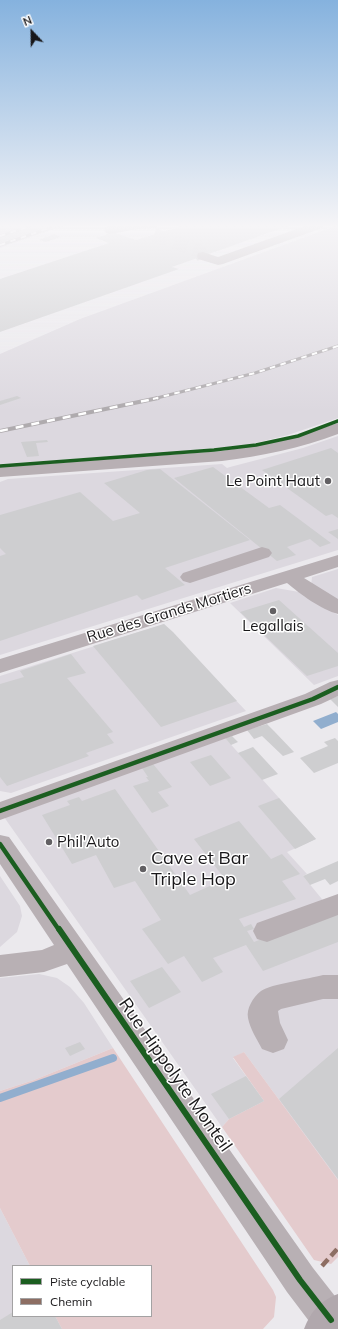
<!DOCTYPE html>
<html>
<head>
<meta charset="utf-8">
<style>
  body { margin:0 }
  #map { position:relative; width:338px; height:1329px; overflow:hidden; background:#ebe9ed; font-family:Mulish,sans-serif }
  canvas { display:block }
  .legend { position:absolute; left:12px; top:1265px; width:140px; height:52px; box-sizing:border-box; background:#fff; border:1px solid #a3a2a3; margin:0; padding:5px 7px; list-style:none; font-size:12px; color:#181719 }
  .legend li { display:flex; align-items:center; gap:8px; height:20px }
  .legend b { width:20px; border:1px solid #a3a2a3 }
  .north { position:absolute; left:12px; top:12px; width:40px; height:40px; -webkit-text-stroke:3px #fff; paint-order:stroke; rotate:338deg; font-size:11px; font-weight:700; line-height:16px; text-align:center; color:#181719 }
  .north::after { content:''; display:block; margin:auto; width:14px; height:18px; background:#181719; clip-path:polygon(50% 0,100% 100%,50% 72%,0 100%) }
</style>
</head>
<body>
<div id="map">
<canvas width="338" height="1329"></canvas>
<ul class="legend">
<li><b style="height:5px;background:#1b5e20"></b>Piste cyclable</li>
<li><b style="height:5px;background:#8d6e63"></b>Chemin</li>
</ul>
<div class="north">N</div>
</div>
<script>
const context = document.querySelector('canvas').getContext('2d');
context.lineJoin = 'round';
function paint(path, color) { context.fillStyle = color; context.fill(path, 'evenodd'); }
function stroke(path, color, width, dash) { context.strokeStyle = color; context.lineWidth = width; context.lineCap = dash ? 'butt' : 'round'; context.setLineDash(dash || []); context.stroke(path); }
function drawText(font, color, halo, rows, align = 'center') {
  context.font = font + ' Mulish,sans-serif'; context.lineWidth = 3; context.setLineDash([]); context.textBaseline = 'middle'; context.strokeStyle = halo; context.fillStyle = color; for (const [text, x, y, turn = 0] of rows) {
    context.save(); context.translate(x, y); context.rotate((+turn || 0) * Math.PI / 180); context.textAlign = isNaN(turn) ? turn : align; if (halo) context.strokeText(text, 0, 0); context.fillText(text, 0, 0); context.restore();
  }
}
const built = new Path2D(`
  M0,225H66L0,248Z
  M338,225V418L288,435L247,445L176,452L0,464V354L80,319Z
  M338,436V550L0,655V482L8,479L222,464L227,468L230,467L303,448Z
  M338,569V603L311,587L312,577Z
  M276,588L299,592L338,615V676L314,685L230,603Z
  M164,624L246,711L11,793L0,791V676Z
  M225,738L316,839L287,852L307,874L303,876L326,904L338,910V1180L244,1052L233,1058L264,1101L229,1119L222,1127L4,817Z
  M0,876L20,906L22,916L17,932L0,947Z
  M39,974L57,978L70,987L84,1003L113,1048L34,1080L0,1091V978Z
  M0,1208L30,1266H13V1316H55L62,1329H0Z`);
const green = new Path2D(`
  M113,1048L273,1290L276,1297L274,1317L263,1329H62L55,1316H151V1266H30L0,1208V1091L34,1080Z
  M244,1052L338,1180V1257L331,1264L314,1260L222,1127L229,1119L264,1101L233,1057Z`);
const water = new Path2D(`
  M336,712L338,714V722L321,729L313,721Z`);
const stream = new Path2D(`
  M0,1098L113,1058`);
const building = new Path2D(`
  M0,225H19L0,231Z
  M45,225H52L0,243V237L31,226L36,228Z
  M185,225H291L172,267L179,269L0,332V279L109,243L96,238L113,232L136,240Z
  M54,234L61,237L46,242L39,240Z
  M17,396L21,398L0,405V401Z
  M47,440L48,442L36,443L39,456L27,457L21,442Z
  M331,448L338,453V518L332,514L326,516L262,470Z
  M213,467L269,508L280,505L331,543L320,547L310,539L287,547L296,555L277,561L174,478Z
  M160,469L250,540L165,568L185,585L142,600L137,595L0,641V556L6,554L0,548V515L80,492L113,521L140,513L104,483L147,470Z
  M338,529V539L328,532Z
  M279,600L338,653V666L307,676L240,612Z
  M164,624L173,632L237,701L161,727L93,646Z
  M71,654L86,673L67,678L113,732L107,734L114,743L86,753L89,756L7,786L0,777V684L24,677L20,671Z
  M338,696V707L330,699Z
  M267,724L274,731L294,752L283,756L262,736L254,739L247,730Z
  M232,736L238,742L231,745L225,738Z
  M335,738L338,741V763L314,773L300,758L328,746L324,742Z
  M253,747L278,774L262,780L238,753Z
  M211,755L231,778L210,786L190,762Z
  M153,764L172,787L158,792L169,806L152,813L133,786L149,781L146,777H148L142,768Z
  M115,789L190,895L225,879L194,839L239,821L271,859L282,854L300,874L282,881L296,899L239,919L244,927L251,924L254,929L247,931L254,942L338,910V942L263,971L246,945L213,958L223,972L202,982L184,956L168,964L142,929L161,920L135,881L114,888L96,855L72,864L42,815L70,805L67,801L79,797L82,801Z
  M279,798L316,839L295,849L258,806Z
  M338,861V881L330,885L325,879L310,885L303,876Z
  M162,967L181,992L149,1008L130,981Z
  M80,1042L85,1049L70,1056L65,1048Z
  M338,1048V1179L279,1099Z
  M246,1076L264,1101L229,1119L211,1094Z
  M13,1312V1316H55L62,1329H0V1320Z`);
const minorTunnel = new Path2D(`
  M154,235L197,250L203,256`);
const minor = new Path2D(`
  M119,225H158L156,228L137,229L110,234L106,233L104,230L106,227Z
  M308,225H324L322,228L223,264L218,265L198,259L197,256L198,253L203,252L218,257Z
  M338,423V434C301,448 261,456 222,461L0,477V467L222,451L281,441Z
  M262,547L269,549L272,553L269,557L190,583L183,581L180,577L183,573Z
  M338,555V567L304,578L338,599V614C322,610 300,594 287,583L0,673V659Z
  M338,680V696L321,704L0,820V802L305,694L330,682Z
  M0,835L9,837L313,1268L338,1300V1329H315L287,1292L67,964L44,972L0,977V955L42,950L54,945L0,864Z
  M338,894V915L267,942L257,939L253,931L257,923Z
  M323,975H338V999H323L281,1009L278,1011L280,1023L288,1040L284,1049L273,1053L262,1049C257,1039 250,1029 248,1018C246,1009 253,997 261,991C271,984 309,979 323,975Z`);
const major = new Path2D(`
  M338,1294V1329H304C311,1311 320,1301 338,1294Z`);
const railFar1 = new Path2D(`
  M0,236L33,225
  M0,245L58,225
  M153,399L255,373L338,346`);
const rail = new Path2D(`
  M0,431L158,398`);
const quiet = new Path2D(`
  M322,1266L338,1248`);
const cyclewayFar2 = new Path2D(`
  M0,466L214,450L256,445L298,436L338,421`);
const cyclewayFar1 = new Path2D(`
  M0,811L313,699L338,687
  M0,844L59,930`);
const cycleway = new Path2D(`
  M59,929L300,1280L331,1320`);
const markers = [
  [328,481,4,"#626063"],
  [273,611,4,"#626063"],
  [49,842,4,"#626063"],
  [143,869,4,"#626063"]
];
const poiNames = [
  ["Le Point Haut",320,481],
  ["Legallais",273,626,"center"],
  ["Phil'Auto",57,842,"left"]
];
const streetNames = [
  ["Rue des Grands Mortiers",169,613,-17]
];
const nearPoinames = [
  ["Cave et Bar",151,859],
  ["Triple Hop",151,880]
];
const nearStreetnames = [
  ["Rue Hippolyte Monteil",175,1075,55]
];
paint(built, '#dcd8df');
paint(green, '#e4cbcd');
paint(water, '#91aece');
stroke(stream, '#91aece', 8);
paint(building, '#ceced0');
stroke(minorTunnel, '#cbcacd', 14, [14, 7]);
paint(minor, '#b8b0b4');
paint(major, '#b1a8ad');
stroke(railFar1, '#afabae', 3);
stroke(rail, '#afabae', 4);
stroke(railFar1, '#fff', 2, [5.5]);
stroke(rail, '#fff', 2.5, [8]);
stroke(quiet, '#8d6e63', 4.5, [9, 4.5]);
stroke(cyclewayFar2, '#1b5e20', 3.5);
stroke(cyclewayFar1, '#1b5e20', 4.5);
stroke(cycleway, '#1b5e20', 6);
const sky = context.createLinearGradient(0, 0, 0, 411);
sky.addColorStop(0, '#85b2de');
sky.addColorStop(0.55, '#f6f5f7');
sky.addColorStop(1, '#f6f5f700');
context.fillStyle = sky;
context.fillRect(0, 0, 338, 411);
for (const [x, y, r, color] of markers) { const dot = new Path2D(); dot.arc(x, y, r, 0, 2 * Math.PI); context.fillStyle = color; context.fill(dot); stroke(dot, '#fff', 1.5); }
drawText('15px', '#181719', '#fff', poiNames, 'right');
drawText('15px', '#181719', '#fff', streetNames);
drawText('18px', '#181719', '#fff', nearPoinames, 'left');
drawText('18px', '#181719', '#fff', nearStreetnames);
</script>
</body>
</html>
